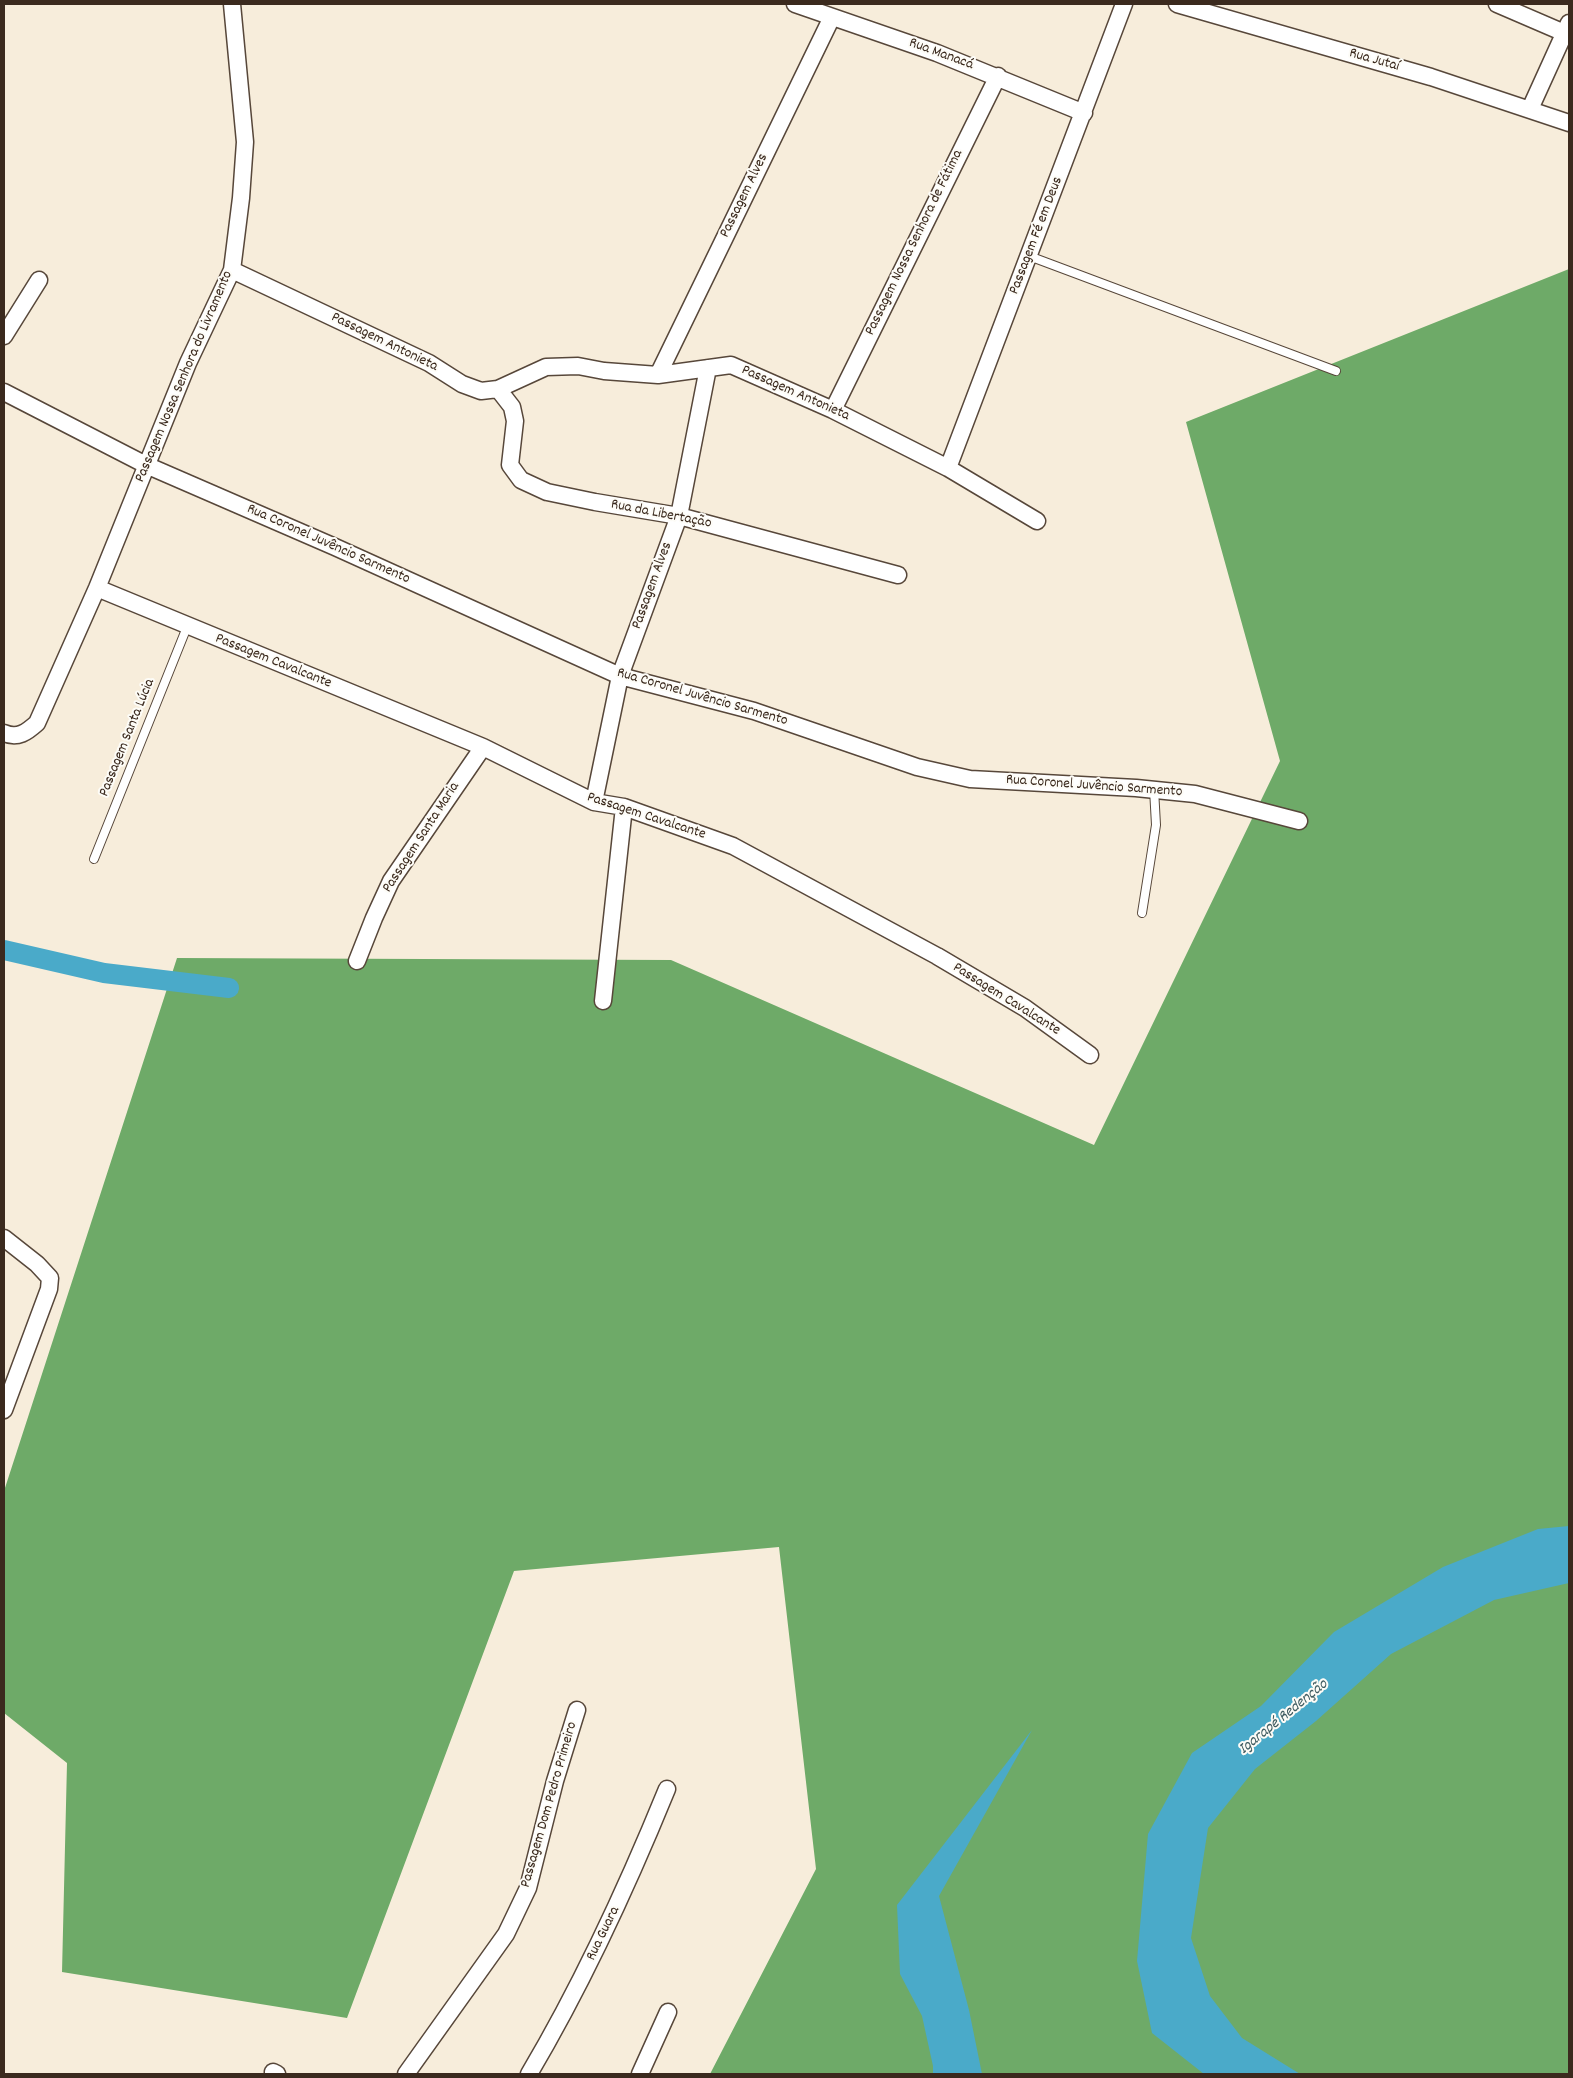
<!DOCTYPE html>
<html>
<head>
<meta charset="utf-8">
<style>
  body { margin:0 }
  #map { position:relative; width:1573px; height:2078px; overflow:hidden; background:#f7eddb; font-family:Dekko,sans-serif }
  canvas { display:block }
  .frame { position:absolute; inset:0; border:5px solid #3b2a1e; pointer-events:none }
</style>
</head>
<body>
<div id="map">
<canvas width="1573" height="2078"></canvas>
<div class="frame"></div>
</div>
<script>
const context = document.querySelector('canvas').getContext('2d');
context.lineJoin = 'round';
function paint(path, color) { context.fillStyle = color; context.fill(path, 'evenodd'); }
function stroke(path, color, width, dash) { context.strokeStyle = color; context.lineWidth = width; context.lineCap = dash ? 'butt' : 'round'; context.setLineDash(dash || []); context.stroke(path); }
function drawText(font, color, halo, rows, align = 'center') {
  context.font = font + ' Dekko,sans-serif'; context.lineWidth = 4; context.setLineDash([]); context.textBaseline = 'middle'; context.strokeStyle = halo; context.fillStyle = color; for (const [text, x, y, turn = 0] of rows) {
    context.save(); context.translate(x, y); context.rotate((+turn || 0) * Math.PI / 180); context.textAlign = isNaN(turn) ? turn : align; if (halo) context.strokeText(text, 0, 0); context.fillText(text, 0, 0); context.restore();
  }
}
const forest = new Path2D(`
  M1569,269V2074H710L816,1869L779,1547L514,1571L347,2018L62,1972L67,1763L4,1713V1491L177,958L671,960L1094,1145L1280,761L1186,422Z`);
const water = new Path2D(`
  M1569,1526V1583L1494,1600L1391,1654L1316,1721L1255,1769L1208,1828L1191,1938L1210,1996L1242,2038L1300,2074H1204L1152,2033L1137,1961L1148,1834L1192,1753L1261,1706L1334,1632L1443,1567L1538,1529Z
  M1032,1730L939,1896L969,2010L982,2074H933V2066L922,2016L900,1974L897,1905Z`);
const canal = new Path2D(`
  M4,950L104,973L229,988`);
const lane = new Path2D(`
  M1029,256L1336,371
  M94,859L187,627
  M1142,913L1156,825L1154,789`);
const street = new Path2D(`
  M795,4L937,53L1084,113
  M1177,4L1431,77L1569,123
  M1497,4L1569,35
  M1530,109L1569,23
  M232,270L429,363L462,384L481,391L498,389L546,367L578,366L604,371L658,375L731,365L833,410L948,468L1037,521
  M4,336L39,280
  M658,375L832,17
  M498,389L512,407L515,421L510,465L521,480L547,492L595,502L679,516L898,575
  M4,392L146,465L335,547L620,676L754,711L917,767L970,779L1136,788L1195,794L1299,821
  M833,410L998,76
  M948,468L1124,4
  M97,588L483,747L594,802L624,807L733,846L937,956L1025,1008L1090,1055
  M4,733C18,739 27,732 37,723L97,588L188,363L232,270L241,198L245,142L232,4
  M594,802L620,676L679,516L708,368
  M357,961L374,918L391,881L483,747
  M603,1001L624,807
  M4,1238L37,1264L50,1278L49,1289L4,1410
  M273,2072L277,2074
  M406,2074L506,1934L528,1888L555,1781L577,1710
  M529,2074C583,1983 627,1887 667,1789
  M640,2074L668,2012`);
const streetNames = [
  ["Rua Manacá",941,55,20],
  ["Rua Jutaí",1374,61,16],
  ["Passagem Alves",745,196,-64],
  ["Passagem Fé em Deus",1037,236,-69],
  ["Passagem Nossa Senhora de Fátima",915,243,-64],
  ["Passagem Antonieta",384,343,26],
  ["Passagem Nossa Senhora do Livramento",185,377,-67],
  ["Passagem Antonieta",795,394,24],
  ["Rua da Libertação",661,515,11],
  ["Rua Coronel Juvêncio Sarmento",328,545,24],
  ["Passagem Alves",653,586,-70],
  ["Passagem Cavalcante",273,662,22],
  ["Rua Coronel Juvêncio Sarmento",702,698,16],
  ["Passagem Santa Lúcia",128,738,-68],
  ["Rua Coronel Juvêncio Sarmento",1094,787,4],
  ["Passagem Cavalcante",646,817,18],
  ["Passagem Santa Maria",422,838,-57],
  ["Passagem Cavalcante",1006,1000,32],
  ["Passagem Dom Pedro Primeiro",550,1805,-74],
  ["Rua Guara",604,1934,-64]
];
const waterNames = [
  ["Igarapé Redenção",1284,1718,-39]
];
paint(forest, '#6eaa68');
paint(water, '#4aaac9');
stroke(canal, '#4aaac9', 20);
stroke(lane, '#57473a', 10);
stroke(street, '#57473a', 19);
stroke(lane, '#fff', 8);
stroke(street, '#fff', 16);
drawText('15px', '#3b2a1e', '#fdfcf7', streetNames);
drawText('italic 16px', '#415d62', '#fdfcf7', waterNames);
</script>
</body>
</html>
